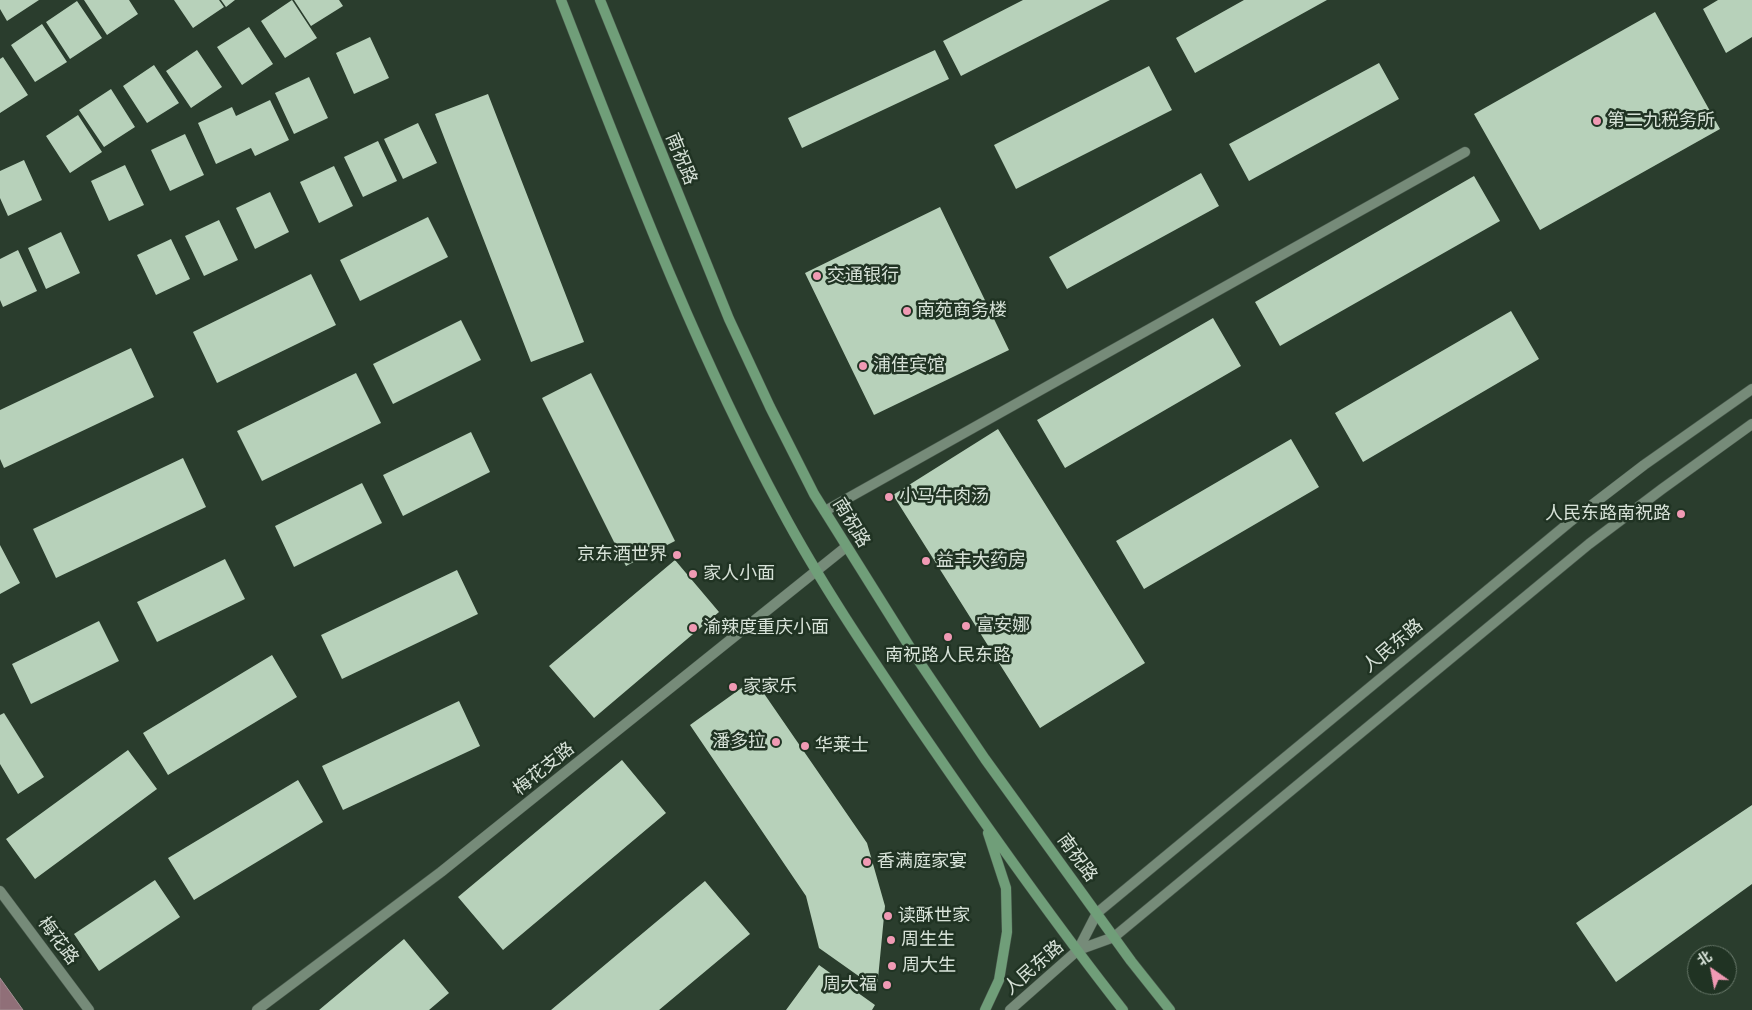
<!DOCTYPE html>
<html>
<head>
<meta charset="utf-8">
<style>
  body { margin:0 }
  #map { position:relative; width:1752px; height:1010px; overflow:hidden; background:#2a3d2d; font-family:"PT Sans Narrow","Noto Sans SC",sans-serif }
  canvas { display:block }
  .north { position:absolute; left:1687px; top:945px; width:50px; height:50px; box-sizing:border-box; background:#203323; border:1px solid #69796b; border-radius:50%; rotate:327deg; font-size:14px; font-weight:700; line-height:20px; text-align:center; color:#d7e2d8 }
  .north::after { content:''; display:block; margin:auto; width:18px; height:22px; background:#f09ab4; clip-path:polygon(50% 0,100% 100%,50% 72%,0 100%) }
</style>
</head>
<body>
<div id="map">
<canvas width="1752" height="1010"></canvas>
<div class="north">北</div>
</div>
<script>
const context = document.querySelector('canvas').getContext('2d');
context.lineJoin = 'round';
function paint(path, color) { context.fillStyle = color; context.fill(path, 'evenodd'); }
function stroke(path, color, width, dash) { context.strokeStyle = color; context.lineWidth = width; context.lineCap = dash ? 'butt' : 'round'; context.setLineDash(dash || []); context.stroke(path); }
function drawText(font, color, halo, rows, align = 'center') {
  context.font = font + ' "PT Sans Narrow","Noto Sans SC",sans-serif'; context.lineWidth = 5; context.setLineDash([]); context.textBaseline = 'middle'; context.strokeStyle = halo; context.fillStyle = color; for (const [text, x, y, turn = 0] of rows) {
    context.save(); context.translate(x, y); context.rotate((+turn || 0) * Math.PI / 180); context.textAlign = isNaN(turn) ? turn : align; if (halo) context.strokeText(text, 0, 0); context.fillText(text, 0, 0); context.restore();
  }
}
const water = new Path2D(`
  M0,978L23,1010H0Z`);
const building = new Path2D(`
  M0,0H39L7,21L0,9Z
  M84,0H129L138,14L107,35Z
  M174,0H219L224,7L193,28Z
  M221,0H235L226,7Z
  M292,0L317,38L285,58L261,21Z
  M294,0H339L343,6L311,26Z
  M1023,0H1110L961,76L943,41Z
  M1244,0H1327L1195,73L1176,38Z
  M1718,0H1752V37L1726,53L1703,9Z
  M77,1L102,38L70,59L46,22Z
  M1655,12L1720,129L1540,230L1474,114Z
  M42,24L67,62L35,82L11,45Z
  M249,27L273,64L242,85L217,47Z
  M370,37L389,78L354,94L336,53Z
  M197,50L222,87L191,108L166,71Z
  M935,50L949,79L802,148L788,118Z
  M3,57L28,95L0,113V59Z
  M1379,63L1399,99L1249,181L1229,144Z
  M154,65L179,103L147,123L123,86Z
  M1149,66L1172,110L1016,189L994,145Z
  M309,77L328,118L294,134L275,93Z
  M111,89L135,127L104,147L79,110Z
  M488,94L584,342L531,362L435,114Z
  M270,100L289,140L255,156L251,148L216,164L198,123L232,107L236,116Z
  M78,115L102,152L70,173L46,136Z
  M418,123L437,163L403,179L384,139Z
  M185,134L204,175L170,191L151,150Z
  M378,141L397,181L363,197L344,157Z
  M24,160L42,200L8,216L0,198V171Z
  M125,165L144,205L109,221L91,181Z
  M334,166L353,206L319,223L300,182Z
  M1201,173L1219,206L1067,289L1049,257Z
  M1474,176L1500,221L1280,346L1255,302Z
  M270,192L289,232L255,249L236,208Z
  M940,207L1009,350L874,415L805,273Z
  M428,217L448,257L360,301L340,260Z
  M219,220L238,260L204,276L185,236Z
  M61,232L80,273L46,289L28,248Z
  M171,239L190,279L156,295L137,255Z
  M18,250L37,291L3,307L0,300V259Z
  M311,274L336,325L217,383L193,332Z
  M1511,311L1539,359L1363,462L1335,413Z
  M1213,318L1241,366L1065,468L1037,420Z
  M461,320L481,360L393,404L373,364Z
  M131,348L154,397L4,468L0,459V410Z
  M356,373L381,423L262,481L237,431Z
  M591,373L675,541L626,566L542,398Z
  M998,429L1145,663L1040,728L893,495Z
  M471,432L490,472L403,516L383,475Z
  M1291,439L1319,487L1144,589L1116,541Z
  M183,458L206,507L56,578L33,529Z
  M362,483L382,523L294,567L275,526Z
  M0,545L20,583L0,594Z
  M225,559L245,599L157,642L137,602Z
  M675,560L719,612L594,718L549,666Z
  M457,570L478,614L342,679L321,635Z
  M99,621L119,661L31,704L12,664Z
  M272,655L297,697L168,775L143,733Z
  M754,679L867,843L885,906L877,989L819,948L806,896L690,725Z
  M459,701L480,746L343,810L322,766Z
  M4,713L44,777L18,794L0,764V715Z
  M128,750L157,789L35,879L6,839Z
  M622,760L666,813L503,950L458,897Z
  M298,780L323,822L194,900L168,858Z
  M1752,805V884L1616,982L1576,923Z
  M155,880L180,917L99,971L74,934Z
  M705,881L750,934L659,1010H551Z
  M404,939L449,993L429,1010H319Z
  M819,965L875,1005L872,1010H786Z`);
const minor = new Path2D(`
  M825,511L1465,152
  M0,891L89,1010
  M257,1010L441,872L846,547`);
const tertiary = new Path2D(`
  M1078,950L1097,913L1571,521L1644,465L1752,389
  M1010,1010L1078,950L1114,937L1589,544L1662,489L1752,424`);
const secondary = new Path2D(`
  M561,0C628,172 693,346 781,509C820,582 868,653 914,721C981,819 1050,917 1123,1010
  M600,0L729,319L770,407L814,494L916,657L985,759L1131,961L1170,1010
  M985,1010L999,980L1007,932L1006,888L988,833`);
const markers = [
  [1597,121,5,"#f09ab4"],
  [817,276,5,"#f09ab4"],
  [907,311,5,"#f09ab4"],
  [863,366,5,"#f09ab4"],
  [889,497,5,"#f09ab4"],
  [1681,514,5,"#f09ab4"],
  [677,555,5,"#f09ab4"],
  [926,561,5,"#f09ab4"],
  [693,574,5,"#f09ab4"],
  [966,626,5,"#f09ab4"],
  [693,628,5,"#f09ab4"],
  [948,637,5,"#f09ab4"],
  [733,687,5,"#f09ab4"],
  [776,742,5,"#f09ab4"],
  [805,746,5,"#f09ab4"],
  [867,862,5,"#f09ab4"],
  [888,916,5,"#f09ab4"],
  [891,940,5,"#f09ab4"],
  [892,966,5,"#f09ab4"],
  [887,985,5,"#f09ab4"]
];
const poiNames = [
  ["第二九税务所",1607,121],
  ["交通银行",827,276],
  ["南苑商务楼",917,311],
  ["浦佳宾馆",873,366],
  ["小马牛肉汤",899,497],
  ["人民东路南祝路",1671,514,"right"],
  ["京东酒世界",667,555,"right"],
  ["益丰大药房",936,561],
  ["家人小面",703,574],
  ["富安娜",976,626],
  ["渝辣度重庆小面",703,628],
  ["南祝路人民东路",948,656,"center"],
  ["家家乐",743,687],
  ["潘多拉",766,742,"right"],
  ["华莱士",815,746],
  ["香满庭家宴",877,862],
  ["读酥世家",898,916],
  ["周生生",901,940],
  ["周大生",902,966],
  ["周大福",877,985,"right"]
];
const streetNames = [
  ["南祝路",681,159,68],
  ["南祝路",851,523,59],
  ["人民东路",1393,646,-40],
  ["梅花支路",544,769,-39],
  ["南祝路",1077,858,54],
  ["梅花路",58,941,53],
  ["人民东路",1034,968,-41]
];
paint(water, '#906f78');
stroke(water, '#a59295', 1);
paint(building, '#b7d1ba');
stroke(minor, '#49594c', 11);
stroke(tertiary, '#49594c', 11);
stroke(secondary, '#49594c', 11);
stroke(minor, '#768b79', 10);
stroke(tertiary, '#768b79', 10);
stroke(secondary, '#709e79', 10);
for (const [x, y, r, color] of markers) { const dot = new Path2D(); dot.arc(x, y, r, 0, 2 * Math.PI); context.fillStyle = color; context.fill(dot); stroke(dot, '#203323', 2); }
drawText('18px', '#d7e2d8', '#203323', poiNames, 'left');
drawText('18px', '#d7e2d8', '#203323', streetNames);
</script>
</body>
</html>
